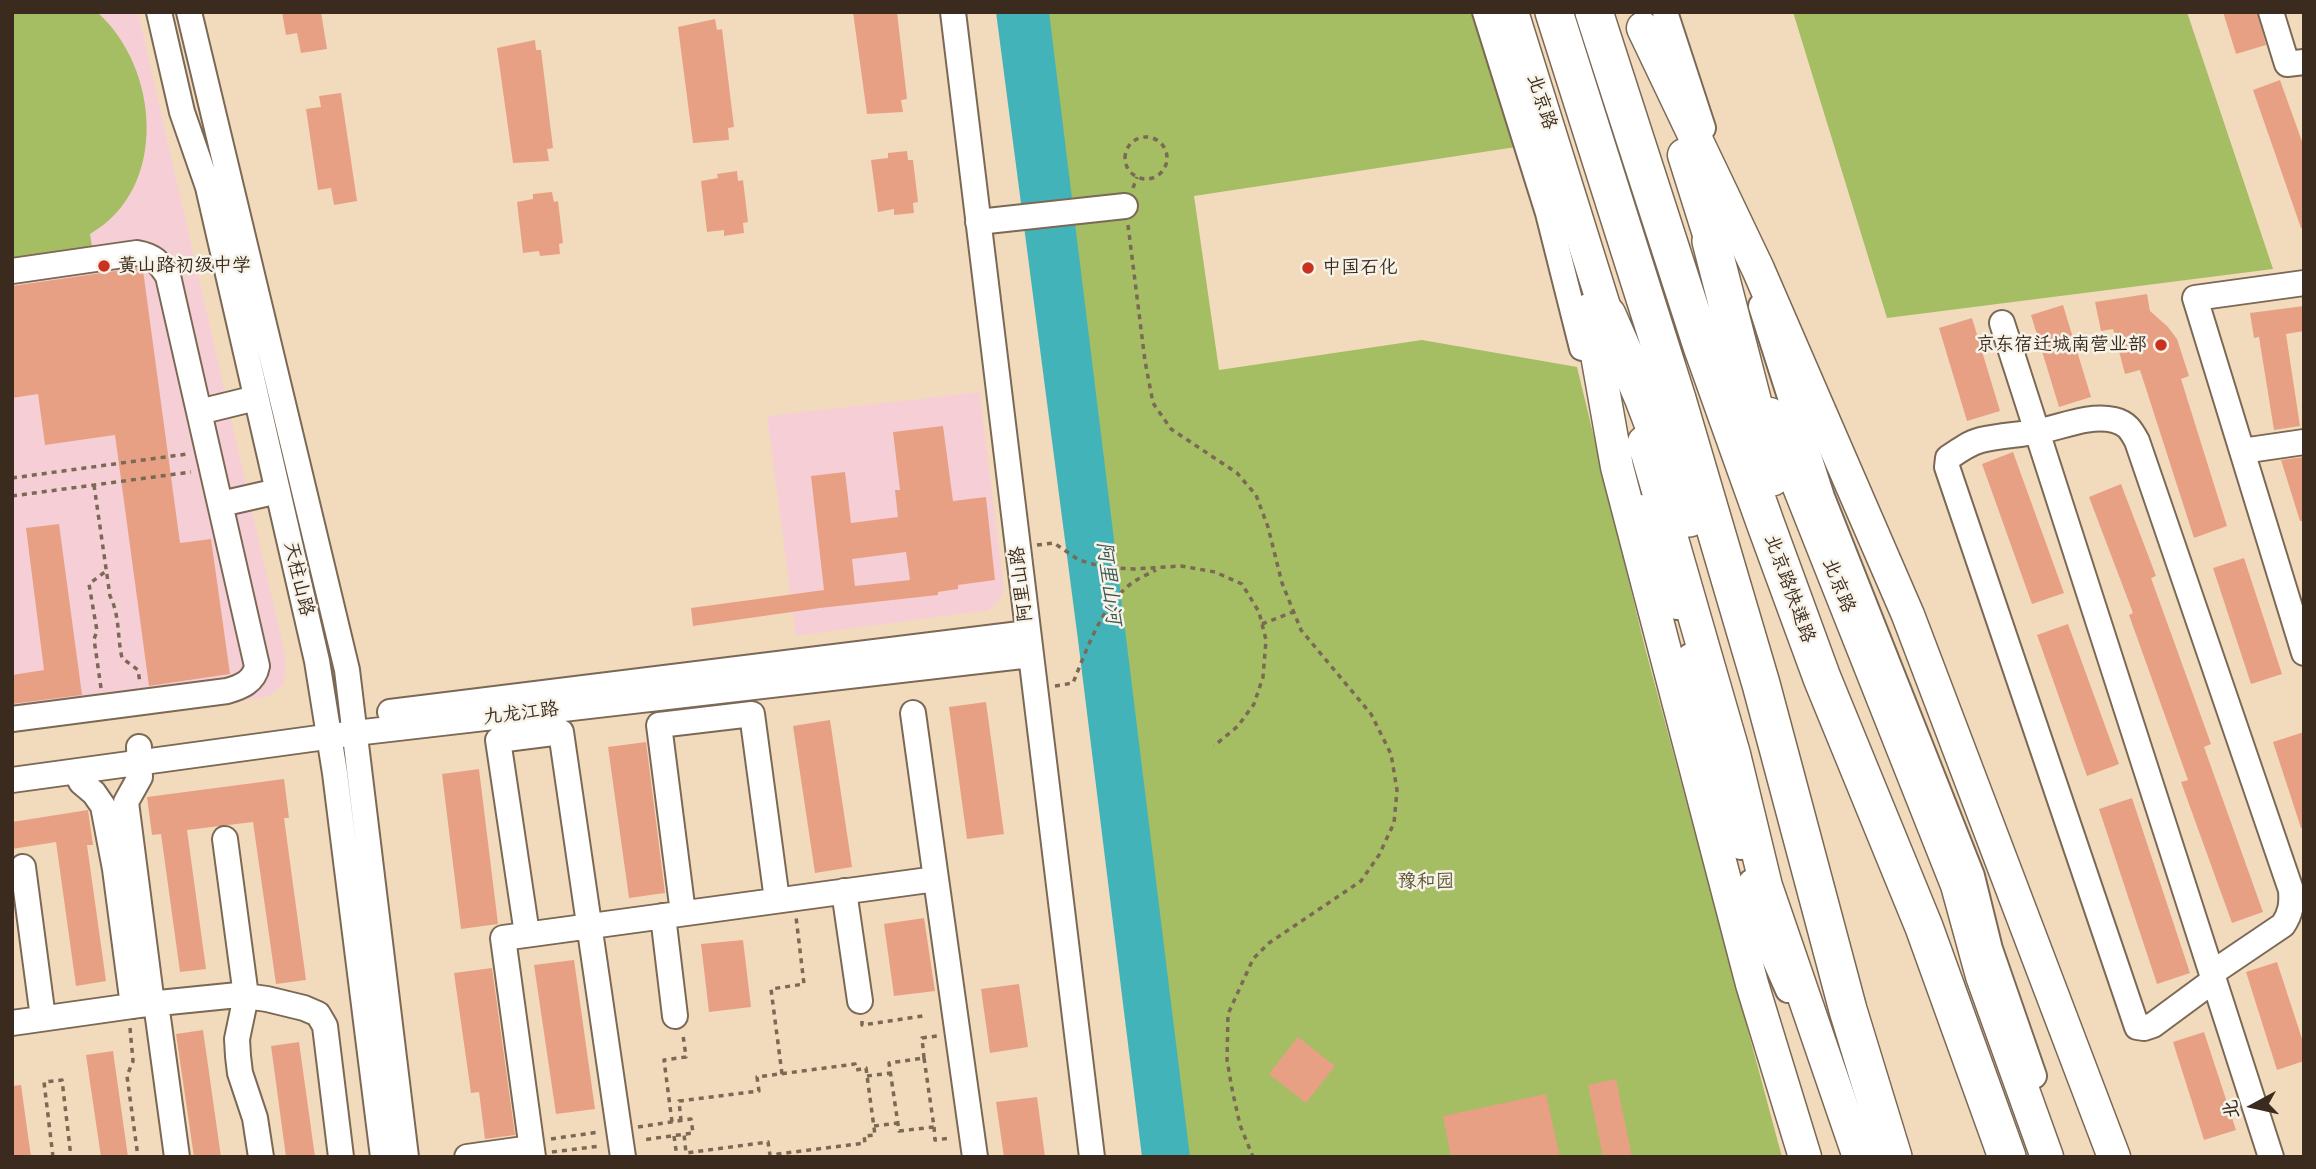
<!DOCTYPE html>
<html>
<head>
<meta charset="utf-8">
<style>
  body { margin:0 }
  #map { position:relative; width:2316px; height:1169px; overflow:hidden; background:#f2dbbc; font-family:"Balsamiq Sans","LXGW WenKai TC",sans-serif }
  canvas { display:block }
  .frame { position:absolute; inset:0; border:14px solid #3b2a1e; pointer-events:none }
  .north { position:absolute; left:2218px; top:1071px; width:70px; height:70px; -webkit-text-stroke:5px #f7f3e8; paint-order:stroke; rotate:262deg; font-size:19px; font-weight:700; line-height:28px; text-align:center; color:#3b2a1e }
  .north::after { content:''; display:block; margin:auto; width:24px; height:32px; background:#3b2a1e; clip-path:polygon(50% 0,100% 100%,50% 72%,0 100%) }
</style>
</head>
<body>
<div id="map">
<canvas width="2316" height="1169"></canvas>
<div class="frame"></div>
<div class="north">北</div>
</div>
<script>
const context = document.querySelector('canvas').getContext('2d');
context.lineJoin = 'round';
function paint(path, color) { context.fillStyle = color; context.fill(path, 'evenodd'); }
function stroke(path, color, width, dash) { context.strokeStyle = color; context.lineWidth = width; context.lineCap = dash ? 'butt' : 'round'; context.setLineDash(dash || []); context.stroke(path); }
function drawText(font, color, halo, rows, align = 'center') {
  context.font = font + ' "Balsamiq Sans","LXGW WenKai TC",sans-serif'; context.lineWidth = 5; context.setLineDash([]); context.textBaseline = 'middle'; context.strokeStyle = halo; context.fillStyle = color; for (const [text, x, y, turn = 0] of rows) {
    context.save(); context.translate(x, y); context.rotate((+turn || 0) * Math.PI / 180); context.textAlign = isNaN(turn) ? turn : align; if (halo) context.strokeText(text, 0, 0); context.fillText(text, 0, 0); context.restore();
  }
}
const built = new Path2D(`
  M12,12H138L286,659L284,684L271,695L262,698L12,731Z
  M980,392L1004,590L999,600L989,610L968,613L796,636L767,416Z`);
const green = new Path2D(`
  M12,12H97C160,68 169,189 90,234L93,254L12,265Z
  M1048,12H1472L1516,147L1194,196L1219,370L1422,340L1577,367L1645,648L1782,1157H1185Z
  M1793,12H2187L2273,269L1887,318Z`);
const water = new Path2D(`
  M996,12H1049L1190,1157H1142L1078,640Z`);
const building = new Path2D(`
  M282,12H321L327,49L301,53L297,33L286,35Z
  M853,12H897L907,99L901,100L903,112L867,114Z
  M2223,12H2257L2266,45L2236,54Z
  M715,19L717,30L722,29L734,127L728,128L729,140L693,143L678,27Z
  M535,40L536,50H541L553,148L547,149L549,161L513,163L497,48Z
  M2280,80L2304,147V228H2301L2253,90Z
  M341,93L357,201L334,205L331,188L318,190L306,109L321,107L319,96Z
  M907,151L908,160H913L918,202L913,203L914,213L894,215V209L878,212L871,160L888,158V153Z
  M737,171L738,181L743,180L748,222L743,223L744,233L724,236V230L707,232L701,181L718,178L717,174Z
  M552,192L554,202L558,201L563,243L559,244L560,254L540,256L539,251L523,253L517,202L533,199V194Z
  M136,268L143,270L180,543L211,539L230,674L149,686L115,435L45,445L38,394L12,398V286Z
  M2147,294L2150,311L2168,327L2177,339L2189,376L2181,379L2227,526L2194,538L2140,370L2125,374L2113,329L2101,331L2095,302Z
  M2063,305L2091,397L2059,407L2031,315Z
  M2304,306V331L2286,334L2300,426L2274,430L2259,337L2254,338L2250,313Z
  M1972,318L2000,411L1967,421L1939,328Z
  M943,426L953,501L986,497L995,580L958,585V589L938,592V595L820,608L693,626L691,608L824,590L811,476L845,472L851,523L898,517L895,490H900L893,432ZM906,552L910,580L855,586L852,559Z
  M2013,452L2064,593L2032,604L1982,464Z
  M2304,457V521H2300L2281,460Z
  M2121,484L2156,576L2151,578L2211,744L2204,747L2263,912L2232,923L2181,782L2188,780L2129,615L2133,613L2089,497Z
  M59,524L82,695L12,704V675L44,670L26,528Z
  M2244,558L2282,674L2251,684L2213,568Z
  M2068,624L2119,764L2087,776L2037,635Z
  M986,702L1004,834L967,839L949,707Z
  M830,720L852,867L815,873L793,726Z
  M2304,732V828H2301L2273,742Z
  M646,742L665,893L629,898L608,747Z
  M479,769L498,924L461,929L442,774Z
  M284,779L289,818H284L306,980L276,984L253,822L187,830L206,969L180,972L161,834L152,835L147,797Z
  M2132,798L2190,973L2157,984L2099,809Z
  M88,810L93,845H87L106,981L76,986L56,842L12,849V822Z
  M924,918L935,991L894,996L884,924Z
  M743,940L751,1007L709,1012L701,944Z
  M574,960L595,1109L556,1114L534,965Z
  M2277,962L2304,1045V1061L2277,1070L2246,972Z
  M492,968L515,1135L485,1139L479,1092L471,1093L454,973Z
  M1019,984L1028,1047L990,1053L981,989Z
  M203,1030L221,1157H194L176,1034Z
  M2204,1032L2236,1130L2204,1140L2173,1042Z
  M1298,1037L1335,1066L1306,1103L1269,1074Z
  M299,1042L315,1157H286L271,1046Z
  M113,1051L128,1157H101L86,1055Z
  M1616,1079L1632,1157H1603L1588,1085Z
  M21,1085L31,1157H12V1086Z
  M1546,1094L1560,1157H1451L1443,1116Z
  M1037,1097L1045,1157H1004L996,1102Z`);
const path = new Path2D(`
  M1125 158a21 21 0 1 1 42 0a21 21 0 1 1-42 0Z
  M1133,188L1137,177
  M1128,225L1145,361L1153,403L1171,429L1237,473L1256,495L1268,527L1282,583L1301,630L1371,714L1391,754L1397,790L1394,823L1379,855L1361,881L1269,943L1253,959L1228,1014L1227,1060L1232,1089L1240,1125L1253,1157
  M12,478L187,454
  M94,485L110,596C120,616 117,636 122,658L138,670L140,683
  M12,496L191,472
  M1037,545L1054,543L1079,560L1103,567L1134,569L1181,566L1215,572L1242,584L1259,612L1266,640L1263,677L1254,704L1238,726L1214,746
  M12,613L13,614
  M1262,624L1293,612
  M1055,686L1073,683C1087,649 1101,606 1132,583C1139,578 1148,574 1156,570
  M101,688L94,639L97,631L89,584L106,571
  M862,1021V1025L923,1016
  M130,1028L133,1061L127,1076L138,1157
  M924,1058L934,1127L899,1131L889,1063Z
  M924,1058L922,1038L937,1036
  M782,1074L771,989L804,984L796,917
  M867,1076L891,1073
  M681,1121L679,1101L759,1091L757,1077L855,1064L856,1070L866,1068L875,1135L864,1136L865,1143L770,1155L768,1142L686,1153L684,1134
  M672,1122L664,1060L686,1057L683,1035
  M874,1126L898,1123
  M638,1127L691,1119L693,1133L642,1140
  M934,1127L935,1140L951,1138
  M674,1136L677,1157
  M551,1139L599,1132
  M552,1152L600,1146
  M53,1157L44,1082L62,1080L71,1157`);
const minor = new Path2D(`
  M159,12L182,112L208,187L317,661L335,773L383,1157
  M189,12L347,670L406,1157
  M953,12L1092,1157
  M1485,12L1548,213L1582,348
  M1665,12L1703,128
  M2271,12L2287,64L2304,62
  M978,222L1125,206
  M12,271L137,253C154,256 159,262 168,276L257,666C254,682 241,687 227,691L12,719
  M2304,283L2195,298L2304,653
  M1761,306L1822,497L1972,876L1990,949L2034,1076
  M2002,323L2271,1157
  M199,412L256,398
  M2242,451L2304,442
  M221,504L278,491
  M1640,507L1677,607
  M1690,656L1741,847
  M390,712L1028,633
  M913,713L936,879
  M139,747L140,777L126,802L152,1004
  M76,772L81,782L94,793L103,806L115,869L133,1006
  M12,780L355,733L1031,655
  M225,839L246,996L237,1039L238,1056L240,1073L255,1118L261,1157
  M23,867L43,1018
  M1751,882L1768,945L1788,990
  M844,891L860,1001
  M683,913L659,725L752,714L777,900
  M663,916L675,1016
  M527,934L498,740L561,732L623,1157
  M2212,973L2283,925C2291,913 2292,904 2291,890L2137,441C2131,430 2127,423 2114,420C2088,414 2060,428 2035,432C2017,435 1998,436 1981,440C1969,443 1958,451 1948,458L1947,467L2137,1027L2144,1028L2153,1025L2214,980
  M156,1003L177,1157
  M12,1023L139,1005L238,995L267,999L304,1008L318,1014L325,1026L341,1157
  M467,1157L531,1148
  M533,1157L503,938L936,879L975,1157`);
const major = new Path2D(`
  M1512,12L1614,338
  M1643,28L1758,269L1908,615L2114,1157
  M1684,155L1718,263
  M1589,310L1617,467L1752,984L1805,1157
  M1770,414L1957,885L1982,976L2047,1157
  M1644,442L1734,754L1766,886L1859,1157`);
const highway = new Path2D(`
  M1554,12L1677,399L1761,684L1848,1010L1893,1157
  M1594,12L1702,346L1766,525L1822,678L1924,927L2007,1157
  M1711,241L1772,477
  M1607,315L1643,397L1689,518`);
const markers = [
  [104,266,7,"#c8321e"],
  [1308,268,7,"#c8321e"],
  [2161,345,7,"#c8321e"]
];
const streetNames = [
  ["北京路",1541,102,72],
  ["天柱山路",298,579,77],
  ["阿里山路",1022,584,-97],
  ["北京路",1838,586,68],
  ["北京路快速路",1789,589,70],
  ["九龙江路",521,714,-7]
];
const poiNames = [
  ["黄山路初级中学",118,266],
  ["中国石化",1322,268],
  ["京东宿迁城南营业部",2147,345,"right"]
];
const parkNames = [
  ["豫和园",1426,882]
];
const waterNames = [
  ["阿里山河",1108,583,83]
];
paint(built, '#f6cfd6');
paint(green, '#a5bd63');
paint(water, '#43b3ba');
paint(building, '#e8a084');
stroke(minor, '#7b6855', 28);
stroke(major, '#7b6855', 35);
stroke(highway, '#7b6855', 40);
stroke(path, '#7b6855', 3.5, [5, 5]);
stroke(minor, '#fff', 24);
stroke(major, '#fff', 32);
stroke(highway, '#fff', 37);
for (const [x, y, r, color] of markers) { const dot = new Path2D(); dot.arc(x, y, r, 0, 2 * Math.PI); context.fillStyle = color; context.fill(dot); stroke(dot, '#f7f3e8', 2.5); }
drawText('19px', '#3b2a1e', '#f7f3e8', streetNames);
drawText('19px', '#3b2a1e', '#f7f3e8', poiNames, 'left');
drawText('19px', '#5b5633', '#f7f3e8', parkNames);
drawText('italic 21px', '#3e5a55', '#f7f3e8', waterNames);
</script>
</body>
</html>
